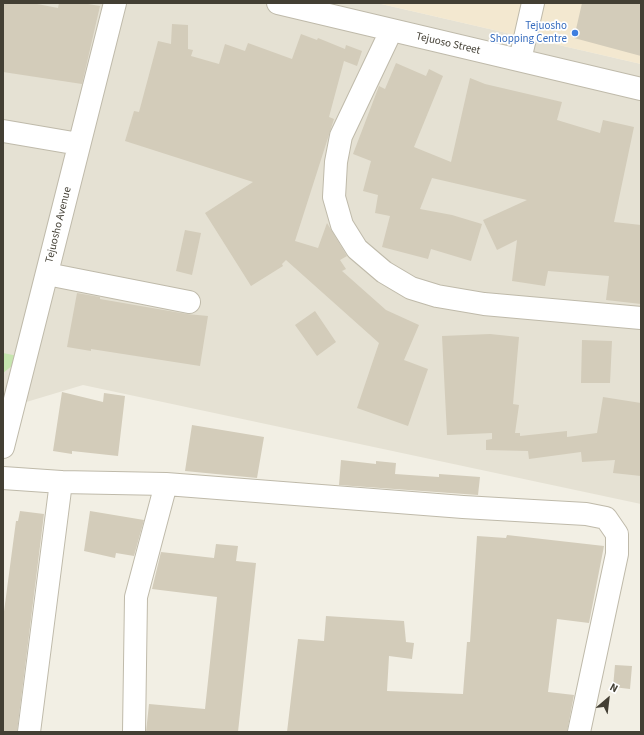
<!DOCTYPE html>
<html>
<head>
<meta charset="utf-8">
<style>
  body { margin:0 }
  #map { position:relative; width:644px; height:735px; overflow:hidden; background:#f2efe4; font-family:"Source Sans 3",sans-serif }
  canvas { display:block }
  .frame { position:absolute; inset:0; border:4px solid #433f34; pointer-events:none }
  .north { position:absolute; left:588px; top:679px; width:40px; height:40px; -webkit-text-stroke:3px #fff; paint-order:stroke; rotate:28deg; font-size:11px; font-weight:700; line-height:16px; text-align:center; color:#433f34 }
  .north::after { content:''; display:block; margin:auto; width:14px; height:18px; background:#433f34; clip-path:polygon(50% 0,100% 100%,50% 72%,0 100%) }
</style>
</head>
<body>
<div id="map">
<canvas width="644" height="735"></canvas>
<div class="frame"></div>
<div class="north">N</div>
</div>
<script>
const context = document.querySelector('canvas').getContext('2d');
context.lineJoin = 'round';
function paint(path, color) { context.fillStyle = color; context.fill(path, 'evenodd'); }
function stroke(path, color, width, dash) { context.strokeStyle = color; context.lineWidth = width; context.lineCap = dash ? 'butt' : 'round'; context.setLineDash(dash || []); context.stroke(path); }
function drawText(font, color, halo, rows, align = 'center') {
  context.font = font + ' "Source Sans 3",sans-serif'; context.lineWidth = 3.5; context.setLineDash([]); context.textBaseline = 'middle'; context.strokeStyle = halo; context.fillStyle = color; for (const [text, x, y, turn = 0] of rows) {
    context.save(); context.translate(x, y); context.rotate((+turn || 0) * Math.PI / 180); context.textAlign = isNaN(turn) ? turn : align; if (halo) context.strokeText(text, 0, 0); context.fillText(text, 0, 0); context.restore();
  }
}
const residential = new Path2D(`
  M3,3H377L641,64V504L83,385L3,409Z`);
const commercial = new Path2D(`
  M377,3H641V64Z`);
const green = new Path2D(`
  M3,353L23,357L3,373Z`);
const building = new Path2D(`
  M3,3H32L58,8L59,3H82L100,6L82,84L3,72Z
  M582,3H641V56L574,38Z
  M172,24L188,25V49L193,50L191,56L219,64L225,44L245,51L248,43L292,59L301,34L317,40L318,38L345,49L346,45L362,51L357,66L344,61L329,117L334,119L295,241L318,248L327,223L347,256L340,260L346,269L342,271L386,310L419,325L404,360L428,369L408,426L357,408L379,343L286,260L282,264L283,266L251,286L205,213L253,182L125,141L134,111L139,112L158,41L171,44Z
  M396,63L426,76L429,69L443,76L414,147L451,162L470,78L485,84L562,102L557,120L600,133L603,120L634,127L614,222L641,225V304L606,300L609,276L548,271L545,286L512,281L517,240L497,250L483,220L527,200L432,178L420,209L452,215L482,224L471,261L431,249L428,259L382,247L390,216L375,213L378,195L363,191L371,161L353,154L379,86L385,89Z
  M185,230L201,233L192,275L176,271Z
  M77,293L100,297V299L187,314L208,316L200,366L91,349V351L67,347Z
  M315,311L336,342L317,356L295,325Z
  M490,334L519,337L513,404L519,405L515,433H520V436L567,431V437L597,433L603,397L641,403V476L613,473L615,460L582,462L581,452L529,459L528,451L486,450V440L492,439V433L447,435L442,336Z
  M582,340L612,341L610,383H581Z
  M62,392L103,402L104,393L125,396L118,456L72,451V454L53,451Z
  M192,425L264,437L257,478L185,471Z
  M341,460L376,464V461L396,463L395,474L439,477V474L480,477L478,495L339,485Z
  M20,511L44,514L17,732H3V619L16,521H18Z
  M90,511L144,520L134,556L116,553L115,558L84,551Z
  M507,535L604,546L589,623L557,619L548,692L574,695L567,732H287L298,639L324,641L326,616L404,621L406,642L414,643L412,659L389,656L387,691L463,694L467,642H470L477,536L506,538Z
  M216,544L238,546L236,561L256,563L238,732H146L149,704L205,709L217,597L152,589L161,552L214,558Z
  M615,665L632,666L630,689L613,687Z`);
const minor = new Path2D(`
  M278,3L641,89
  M391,31L341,136L336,162L334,197L342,225L357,249L384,272L411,288L437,296L484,304L641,318
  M520,60L533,3
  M3,131L79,144
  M47,274L189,302
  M3,447L115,3
  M3,478L61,482L166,484L463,507L586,514L606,518L617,534V554L579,732
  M29,732L61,482
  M134,732L136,597L166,484`);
const markers = [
  [575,33,4,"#3f7fe0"]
];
const shopNames = [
  ["Tejuosho",567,27],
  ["Shopping Centre",567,40]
];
const streetNames = [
  ["Tejuoso Street",448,44,13],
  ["Tejuosho Avenue",59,225,-76]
];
paint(residential, '#e5e1d3');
paint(commercial, '#f3e8d0');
paint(green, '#c6e5ae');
paint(building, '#d3ccba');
stroke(minor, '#bfbaaa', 24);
stroke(minor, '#fff', 22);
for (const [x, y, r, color] of markers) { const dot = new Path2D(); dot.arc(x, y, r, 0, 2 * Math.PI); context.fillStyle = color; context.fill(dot); stroke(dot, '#fff', 1.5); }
drawText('11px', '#366cbe', '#fff', shopNames, 'right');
drawText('11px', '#433f34', '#fff', streetNames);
</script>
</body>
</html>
